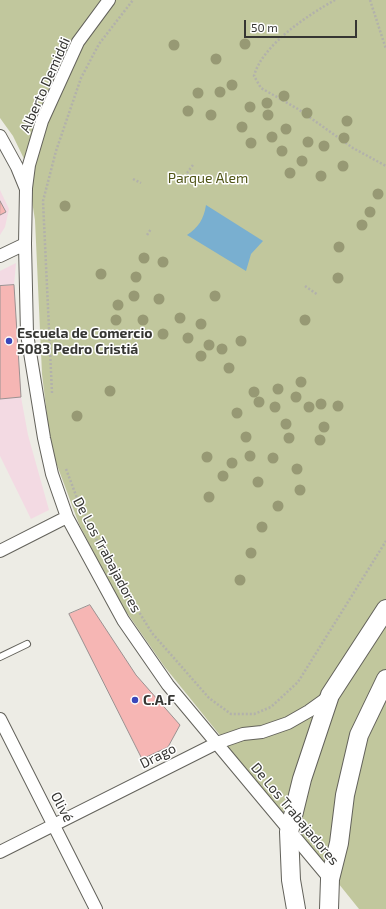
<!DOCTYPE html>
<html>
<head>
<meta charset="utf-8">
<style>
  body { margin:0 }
  #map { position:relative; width:386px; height:909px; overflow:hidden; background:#edece5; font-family:"Exo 2",sans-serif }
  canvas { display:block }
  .scale { position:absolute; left:244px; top:20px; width:113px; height:18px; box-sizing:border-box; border:2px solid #363633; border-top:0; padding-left:5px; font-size:12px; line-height:14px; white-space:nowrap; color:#363633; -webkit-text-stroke:3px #fff; paint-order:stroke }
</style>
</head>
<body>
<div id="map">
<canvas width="386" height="909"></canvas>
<div class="scale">50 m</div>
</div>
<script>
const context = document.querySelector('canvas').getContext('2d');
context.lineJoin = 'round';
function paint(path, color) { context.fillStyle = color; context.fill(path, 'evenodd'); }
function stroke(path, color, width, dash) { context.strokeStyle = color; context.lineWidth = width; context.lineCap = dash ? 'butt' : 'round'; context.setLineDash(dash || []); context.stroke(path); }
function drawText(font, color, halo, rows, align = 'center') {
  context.font = font + ' "Exo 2",sans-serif'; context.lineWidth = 3; context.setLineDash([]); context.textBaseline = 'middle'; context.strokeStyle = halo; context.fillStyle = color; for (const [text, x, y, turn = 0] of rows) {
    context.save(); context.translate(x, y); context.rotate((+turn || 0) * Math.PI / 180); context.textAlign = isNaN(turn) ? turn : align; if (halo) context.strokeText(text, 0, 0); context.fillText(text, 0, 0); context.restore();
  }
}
const education = new Path2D(`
  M0,190L9,209L5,227L0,235Z
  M16,263L14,285L21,397L28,435L49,510L31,519L0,456V271Z`);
const green = new Path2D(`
  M0,0H386V909H359L285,817L224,745L227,744L164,666L118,600L79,524L51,449L42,374L35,220L26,163L13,136L0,118Z`);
const water = new Path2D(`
  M206,205L263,241L251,254L246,271L187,235C198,228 204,219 206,205Z`);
const building = new Path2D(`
  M0,201L6,212L0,215Z
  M14,285L21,397L0,399V286Z
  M90,605L136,675L180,725L168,747L142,759L69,614Z`);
const path = new Path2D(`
  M335,0C308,15 262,45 254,76L261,88L298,109L353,148L386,166
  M370,0L386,49
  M187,173L193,165
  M133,179L141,183
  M147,235L151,229
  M305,286L318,295
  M52,393L43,201L56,151L81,78L99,44L133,0
  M66,469L77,498L100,547
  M108,562L152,633L209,698L231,714H254L271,707L298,682L386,541`);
const lane = new Path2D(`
  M0,657L27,644`);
const street = new Path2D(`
  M0,136L17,167L26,189L25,244L27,334L44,438L52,474L67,517L123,620L168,685L330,879
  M26,188L29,165L42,121L78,42L109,0
  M0,256L25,244
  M0,551L67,517
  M0,719L96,909
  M0,852L217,743L243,734L262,732L288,723L309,711L330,696`);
const secondary = new Path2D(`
  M296,909L291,880L289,832L302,779L330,695L386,609
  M329,909L330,879L339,843L345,795L359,735L386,679`);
const trees = [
  [245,44],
  [174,45],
  [216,59],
  [232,85],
  [220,92],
  [198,93],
  [284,96],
  [267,103],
  [250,107],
  [188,111],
  [307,113],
  [211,115],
  [268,115],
  [347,121],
  [242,127],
  [286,129],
  [272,137],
  [344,138],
  [308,142],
  [251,143],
  [324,146],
  [282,151],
  [302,161],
  [343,166],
  [290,173],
  [321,176],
  [378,194],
  [65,206],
  [370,212],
  [362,225],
  [339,247],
  [144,258],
  [163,262],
  [101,274],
  [136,277],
  [338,278],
  [134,296],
  [215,296],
  [159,299],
  [118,305],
  [180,318],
  [116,320],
  [143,320],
  [305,320],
  [201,324],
  [163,334],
  [188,338],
  [241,341],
  [209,345],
  [222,349],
  [201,356],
  [229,368],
  [301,382],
  [278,389],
  [110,391],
  [254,392],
  [296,397],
  [259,402],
  [321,404],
  [338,406],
  [275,407],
  [309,407],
  [237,413],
  [77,416],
  [286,424],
  [324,427],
  [246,437],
  [289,438],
  [320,440],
  [250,456],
  [207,457],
  [273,458],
  [232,463],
  [297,469],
  [223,476],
  [258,482],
  [300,490],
  [209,497],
  [278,506],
  [262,527],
  [251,553],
  [240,580]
];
const markers = [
  [9,341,4,"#3a47ba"],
  [135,700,4,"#3a47ba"]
];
const streetNames = [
  ["Alberto Demiddi",45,85,-66],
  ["De Los Trabajadores",107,555,62],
  ["Drago",158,756,-27],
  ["Olivé",62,807,63],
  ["De Los Trabajadores",295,814,50]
];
const parkNames = [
  ["Parque Alem",208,178]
];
const poiNames = [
  ["Escuela de Comercio",17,333],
  ["5083 Pedro Cristiá",17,349],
  ["C.A.F",143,700]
];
paint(education, '#f3dae3');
paint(green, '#c1c79d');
paint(water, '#79afd0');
paint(building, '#f6b6b4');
stroke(building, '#9a9191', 1);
stroke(lane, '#63625b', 8);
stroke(street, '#63625b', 14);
stroke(secondary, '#63625b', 20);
stroke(path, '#b2b1ab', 2.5, [2, 2]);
stroke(lane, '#fff', 6);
stroke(street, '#fff', 12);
stroke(secondary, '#fff', 18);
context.fillStyle = '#979974';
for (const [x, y] of trees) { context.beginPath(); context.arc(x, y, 5.5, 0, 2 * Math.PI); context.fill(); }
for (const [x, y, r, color] of markers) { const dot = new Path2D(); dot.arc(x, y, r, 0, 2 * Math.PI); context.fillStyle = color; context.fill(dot); stroke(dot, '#fff', 1.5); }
drawText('14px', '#363633', '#fff', streetNames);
drawText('14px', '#505517', '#fff', parkNames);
drawText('bold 14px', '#363633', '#fff', poiNames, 'left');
</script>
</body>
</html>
